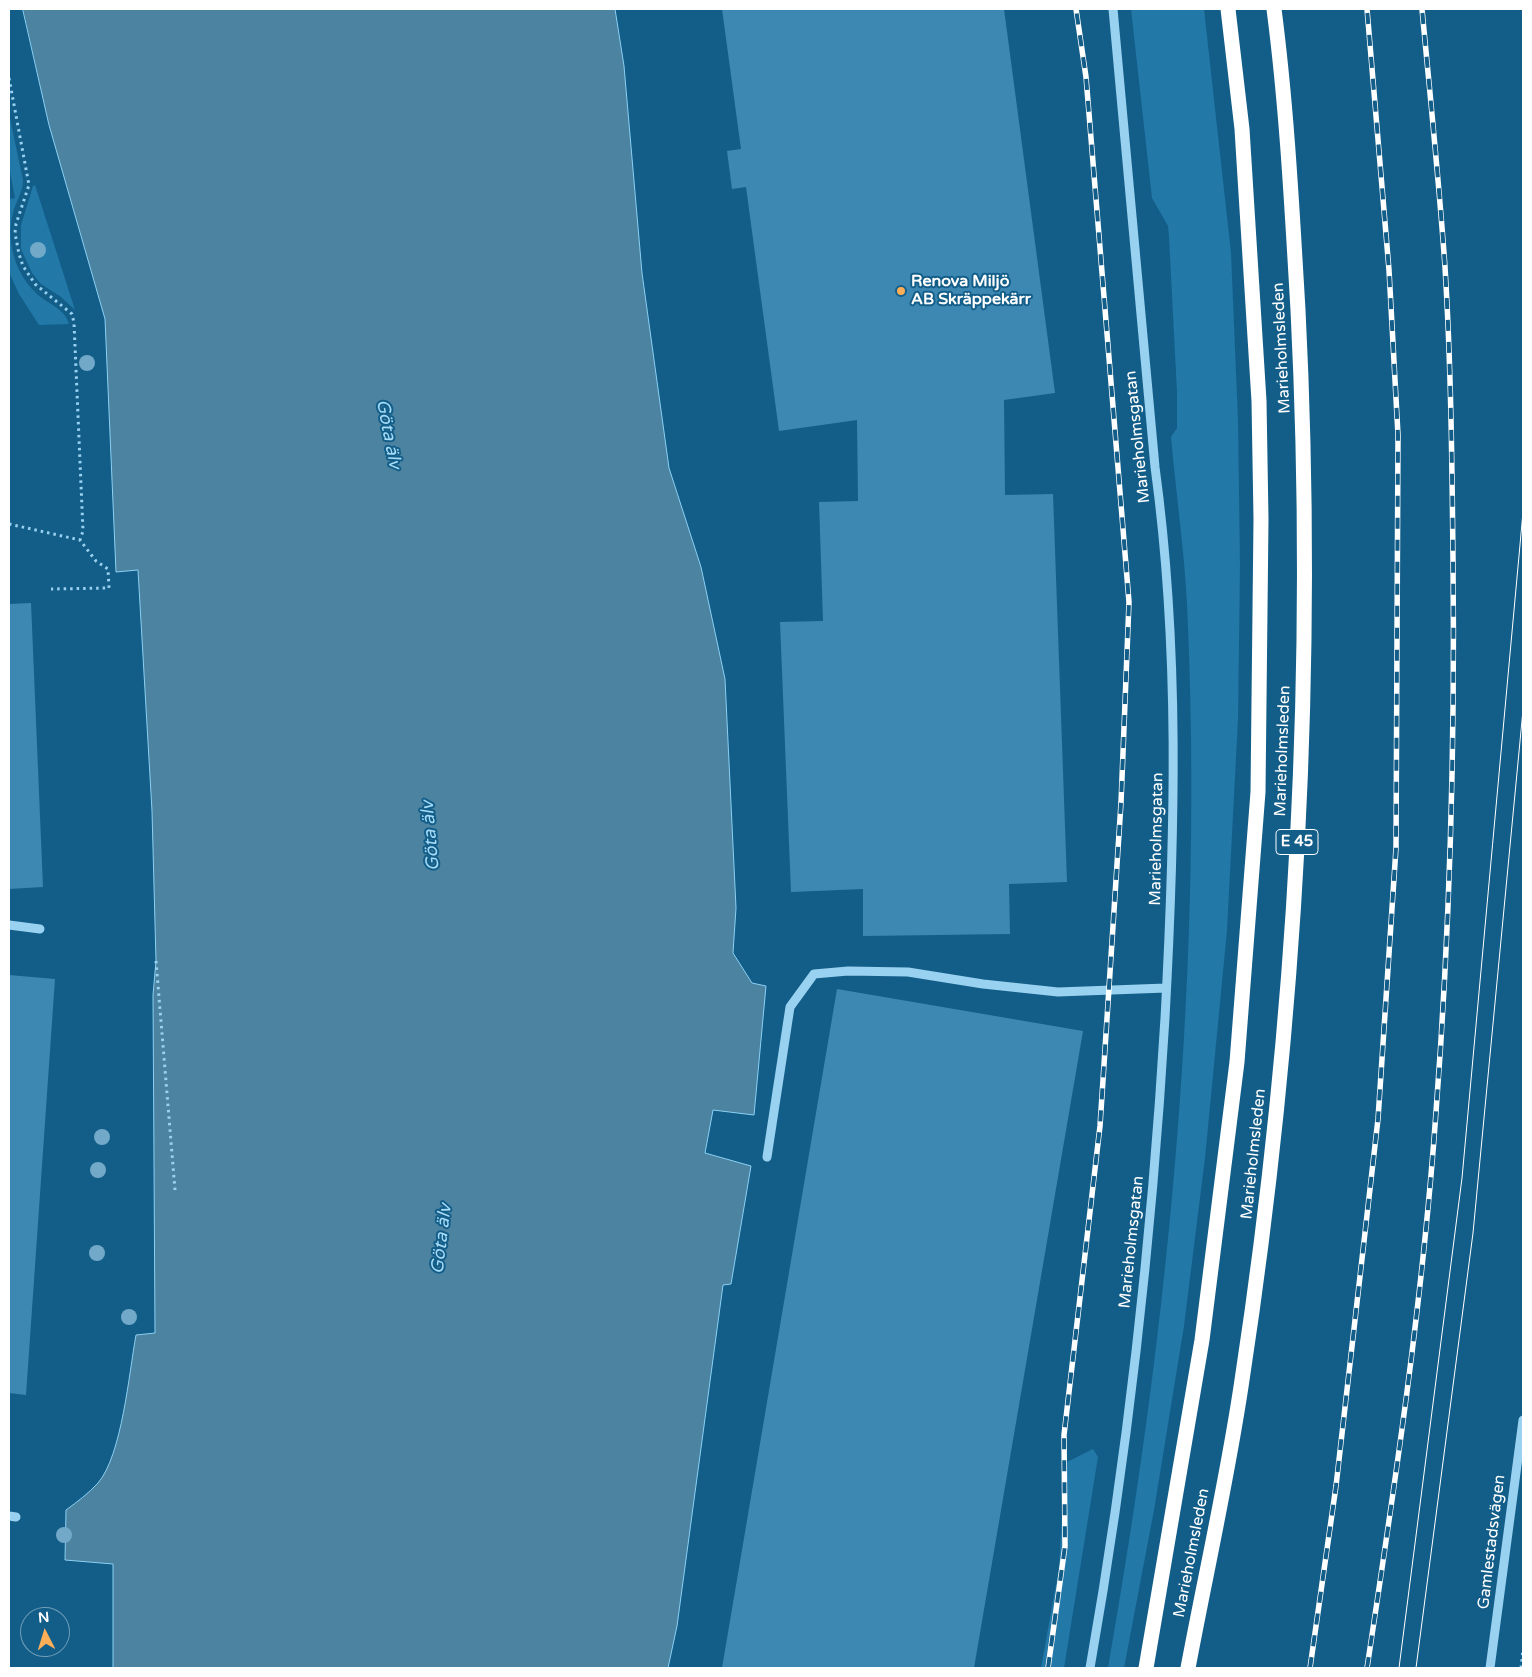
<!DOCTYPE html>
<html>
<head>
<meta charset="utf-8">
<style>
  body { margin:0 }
  #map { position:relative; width:1532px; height:1677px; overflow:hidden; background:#135e89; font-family:"Varela Round",sans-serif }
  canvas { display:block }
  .frame { position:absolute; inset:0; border:10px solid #fff; pointer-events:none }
  .north { position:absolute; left:20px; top:1607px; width:50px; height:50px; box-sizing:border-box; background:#135e89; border:1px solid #719eb8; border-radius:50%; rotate:355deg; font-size:14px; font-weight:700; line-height:20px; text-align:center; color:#fff }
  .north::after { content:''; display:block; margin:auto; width:18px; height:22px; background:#ffae58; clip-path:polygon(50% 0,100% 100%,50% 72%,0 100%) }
</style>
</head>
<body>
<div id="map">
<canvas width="1532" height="1677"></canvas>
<div class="frame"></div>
<div class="north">N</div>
</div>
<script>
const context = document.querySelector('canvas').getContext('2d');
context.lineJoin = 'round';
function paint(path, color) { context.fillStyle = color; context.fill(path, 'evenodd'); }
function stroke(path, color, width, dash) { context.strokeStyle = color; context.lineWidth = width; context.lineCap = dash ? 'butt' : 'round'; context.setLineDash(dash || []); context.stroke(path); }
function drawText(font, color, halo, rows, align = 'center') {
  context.font = font + ' "Varela Round",sans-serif'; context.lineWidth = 4; context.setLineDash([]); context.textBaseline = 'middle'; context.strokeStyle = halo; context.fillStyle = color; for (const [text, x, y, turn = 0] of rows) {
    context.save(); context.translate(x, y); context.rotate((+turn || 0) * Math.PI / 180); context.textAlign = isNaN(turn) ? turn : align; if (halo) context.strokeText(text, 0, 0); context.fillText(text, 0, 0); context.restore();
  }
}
const green = new Path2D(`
  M1131,9H1204L1231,253L1238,421L1240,566L1238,719L1227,930L1205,1158L1184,1326L1154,1510L1124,1668H1108C1170,1318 1204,960 1187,604C1184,549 1176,493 1171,437L1177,428V392L1169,237L1168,226L1152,198Z
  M9,114L23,180C23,191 18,198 14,209C5,238 14,272 36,293C48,305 64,307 69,324L39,325L19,294L9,272V199L15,198L9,166Z
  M35,185L75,310L61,297L41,284L32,273L21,249V225L33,186Z
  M1093,1449L1098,1457L1064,1668H1041L1059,1568L1065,1463Z`);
const water = new Path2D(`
  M23,9H615L624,66L642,273L669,468L701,567L725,679L736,908L733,953L752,983L766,986L754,1115L713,1110L705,1153L751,1166L731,1284L723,1285L677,1626L668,1668H113V1564L65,1560L66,1510C77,1502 89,1493 98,1483C122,1455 129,1373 136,1335L155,1333L153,995L156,961L152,811L138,570L116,572L105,319L49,125Z`);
const building = new Path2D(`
  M722,9H1004L1055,393L1004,400L1005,495L1053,494L1067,882L1009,884L1010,934L863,936V889L791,892L780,622L823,621L819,502L858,501L857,420L779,431L746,187L732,189L727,151L741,149Z
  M31,603L43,887L9,889V604Z
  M9,975L55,979L26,1395L9,1393Z
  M837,989L1083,1031L974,1668H722Z`);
const path = new Path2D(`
  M9,78L29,185L16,224L15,233L19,254L23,266L35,284L72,314L74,323L83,531L80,540
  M9,524L80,540L96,561L108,569L109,588L51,589
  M156,961L175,1190
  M1521,1668L1523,1649`);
const minor = new Path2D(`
  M9,925L40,929
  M767,1157L790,1007L814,974L848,971L908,972L983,984L1058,992L1166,988
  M9,1516L16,1517
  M1090,1668C1128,1453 1152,1236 1165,1018C1175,835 1180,650 1155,467L1113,9
  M1490,1668L1523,1420`);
const highway = new Path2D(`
  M1146,1668L1202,1340L1237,1062L1258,792L1261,519L1259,401L1242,129L1228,9
  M1188,1668C1206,1572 1228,1476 1242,1380C1296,1026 1316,667 1298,310C1292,209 1287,109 1274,9`);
const tram = new Path2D(`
  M1399,1668L1462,1178L1523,512
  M1416,1668L1473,1233L1523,710`);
const rail = new Path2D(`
  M1048,1668L1065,1546L1064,1435L1100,1126L1121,803L1129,602L1086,77L1076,9
  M1310,1668L1336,1486L1378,1119L1396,848L1398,435L1389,270L1367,9
  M1367,1668C1395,1484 1423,1298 1436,1112C1450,928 1455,744 1453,560C1452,462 1451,365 1445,267C1439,181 1430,95 1422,9`);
const trees = [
  [38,250],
  [87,363],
  [102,1137],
  [98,1170],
  [97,1253],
  [129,1317],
  [64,1535]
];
const markers = [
  [901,291,5,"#ffae58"]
];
const shields = [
  [1297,842,42]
];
const shieldNames = [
  ["E 45",1297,842]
];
const poiNames = [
  ["Renova Miljö",911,282],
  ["AB Skräppekärr",911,300]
];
const streetNames = [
  ["Marieholmsleden",1282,348,-93],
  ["Marieholmsgatan",1138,437,-96],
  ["Marieholmsleden",1283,751,-88],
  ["Marieholmsgatan",1157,839,-89],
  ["Marieholmsleden",1254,1154,-84],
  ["Marieholmsgatan",1132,1242,-84],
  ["Gamlestadsvägen",1492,1542,-83],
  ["Marieholmsleden",1192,1553,-79]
];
const waterNames = [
  ["Göta älv",388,434,79],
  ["Göta älv",431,836,-95],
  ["Göta älv",442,1239,-83]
];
paint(green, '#2278a7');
paint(water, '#4c83a1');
stroke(water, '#8bd0f3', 1);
paint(building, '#3c88b2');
stroke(path, '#99d1f0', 3, [2.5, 4]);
stroke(minor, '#99d1f0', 9);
stroke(highway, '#fff', 15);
stroke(tram, '#fff', 1);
stroke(rail, '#fff', 5.5);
stroke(rail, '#135e89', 4, [11]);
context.fillStyle = '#72a9c8';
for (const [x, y] of trees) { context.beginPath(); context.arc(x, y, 8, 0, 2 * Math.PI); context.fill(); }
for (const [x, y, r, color] of markers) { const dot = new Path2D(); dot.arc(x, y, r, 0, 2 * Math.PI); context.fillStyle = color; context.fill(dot); stroke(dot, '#135e89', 2); }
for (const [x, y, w] of shields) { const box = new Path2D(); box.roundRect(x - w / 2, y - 12.5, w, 25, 4); context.fillStyle = '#135e89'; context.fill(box); stroke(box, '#fff', 1); }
drawText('bold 15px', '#fff', null, shieldNames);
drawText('bold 16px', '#fff', '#135e89', poiNames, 'left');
drawText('16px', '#fff', '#135e89', streetNames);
drawText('italic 18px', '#a5dbf7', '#135e89', waterNames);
</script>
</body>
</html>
